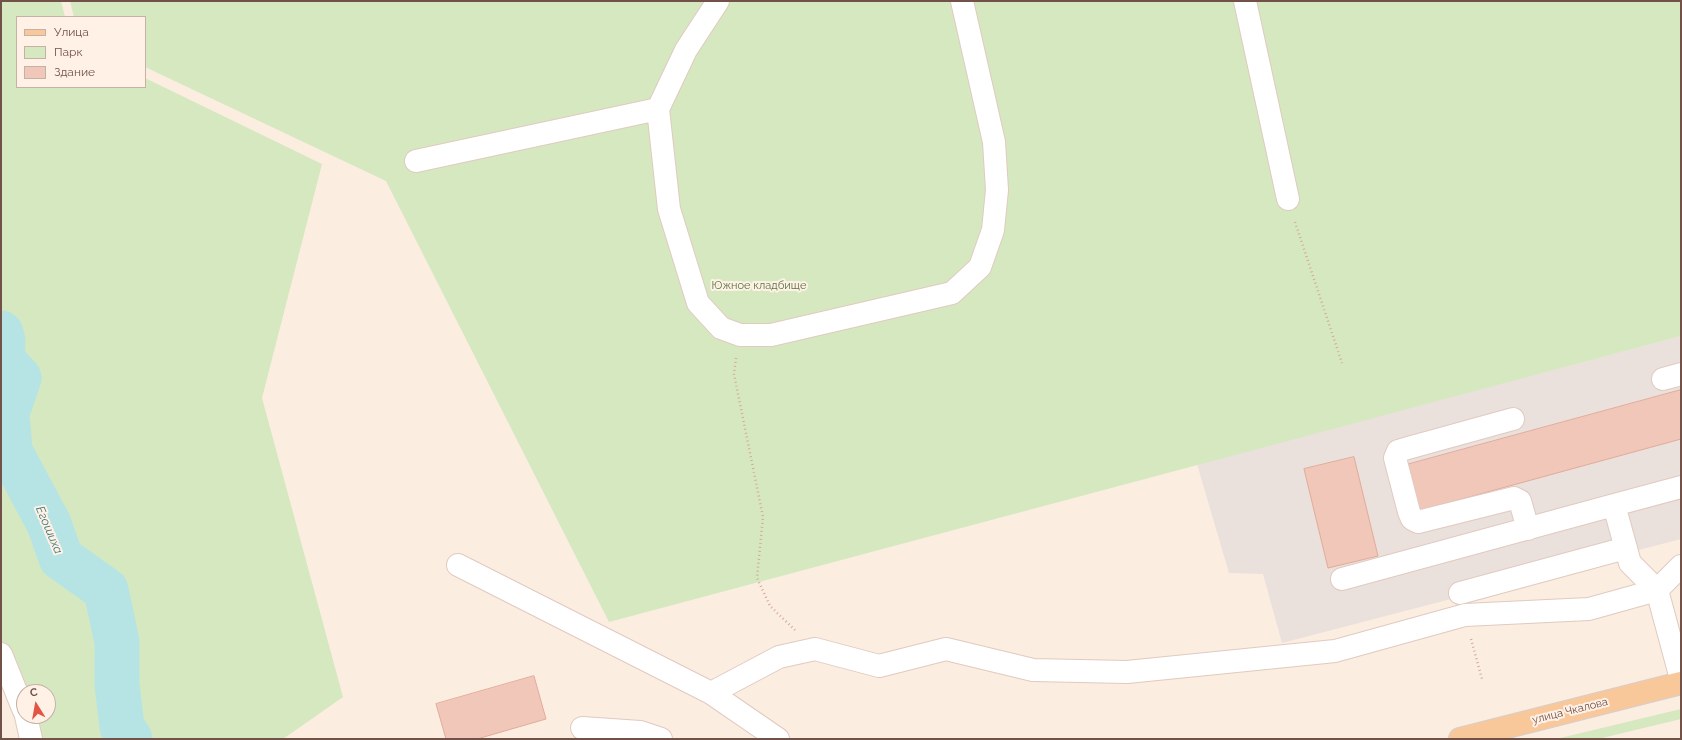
<!DOCTYPE html>
<html>
<head>
<meta charset="utf-8">
<style>
  body { margin:0 }
  #map { position:relative; width:1682px; height:740px; overflow:hidden; background:#fbede0; font-family:Raleway,sans-serif }
  canvas { display:block }
  .frame { position:absolute; inset:0; border:2px solid #715148; pointer-events:none }
  .legend { position:absolute; left:16px; top:16px; width:130px; height:72px; box-sizing:border-box; background:#fff1e6; border:1px solid #c6b1a7; margin:0; padding:5px 7px; list-style:none; font-size:12px; color:#715148 }
  .legend li { display:flex; align-items:center; gap:8px; height:20px }
  .legend b { width:20px; border:1px solid #c6b1a7 }
  .north { position:absolute; left:16px; top:684px; width:40px; height:40px; box-sizing:border-box; background:#fff1e6; border:1px solid #c6b1a7; border-radius:50%; rotate:349deg; font-size:11px; font-weight:700; line-height:16px; text-align:center; color:#715148 }
  .north::after { content:''; display:block; margin:auto; width:14px; height:18px; background:#e35447; clip-path:polygon(50% 0,100% 100%,50% 72%,0 100%) }
</style>
</head>
<body>
<div id="map">
<canvas width="1682" height="740"></canvas>
<div class="frame"></div>
<ul class="legend">
<li><b style="height:5px;background:#f9c89a"></b>Улица</li>
<li><b style="height:11px;background:#d6e8c0"></b>Парк</li>
<li><b style="height:11px;background:#f0c7b9"></b>Здание</li>
</ul>
<div class="north">С</div>
</div>
<script>
const context = document.querySelector('canvas').getContext('2d');
context.lineJoin = 'round';
function paint(path, color) { context.fillStyle = color; context.fill(path, 'evenodd'); }
function stroke(path, color, width, dash) { context.strokeStyle = color; context.lineWidth = width; context.lineCap = dash ? 'butt' : 'round'; context.setLineDash(dash || []); context.stroke(path); }
function drawText(font, color, halo, rows, align = 'center') {
  context.font = font + ' Raleway,sans-serif'; context.lineWidth = 4; context.setLineDash([]); context.textBaseline = 'middle'; context.strokeStyle = halo; context.fillStyle = color; for (const [text, x, y, turn = 0] of rows) {
    context.save(); context.translate(x, y); context.rotate((+turn || 0) * Math.PI / 180); context.textAlign = isNaN(turn) ? turn : align; if (halo) context.strokeText(text, 0, 0); context.fillText(text, 0, 0); context.restore();
  }
}
const industrial = new Path2D(`
  M1681,336V539L1282,643L1263,574L1229,573L1197,464Z`);
const green = new Path2D(`
  M1,1H61L65,17H17V87H145V78L322,164L262,398L343,697L283,739H43L32,716H48V692H24L1,645Z
  M70,1H1681V336L609,622L386,181L145,67V17H74Z
  M1681,709V719L1598,739H1556Z`);
const river = new Path2D(`
  M1,333L3,341L2,360L19,378L7,413L10,451L49,524L61,558L106,590L117,642V684L122,727L130,739`);
const building = new Path2D(`
  M1681,390V439L1418,511L1406,465Z
  M1354,457L1378,556L1328,568L1304,469Z
  M534,676L546,719L477,739H446L436,704Z`);
const path = new Path2D(`
  M1295,222L1342,363
  M736,358L734,374L763,517L757,578L770,606L795,630
  M1471,639L1482,679`);
const minor = new Path2D(`
  M718,1L686,50L658,109L669,209L698,303L721,328L740,335H771L952,293L980,267L993,230L997,190L994,142L962,1
  M1245,1L1288,199
  M416,161L658,109
  M1663,379L1681,374
  M1513,419L1408,448L1398,451L1395,458L1409,512L1412,519L1418,522L1514,498L1520,501L1528,529
  M1614,505L1681,487
  M458,565L711,693L778,739
  M1342,579L1614,505L1630,563L1657,590L1681,679
  M1460,593L1626,548
  M1,654L24,711
  M711,693L779,657L815,649L879,666L946,649L1033,670L1127,672L1335,651L1465,615L1589,609L1657,590L1681,566
  M26,716L31,739
  M582,728L640,732L661,739`);
const major = new Path2D(`
  M1460,739L1681,683`);
const parkNames = [
  ["Южное кладбище",759,286]
];
const streetNames = [
  ["улица Чкалова",1570,711,-14]
];
const waterNames = [
  ["Егошиха",49,530,67]
];
paint(industrial, '#eae0dc');
paint(green, '#d6e8c0');
stroke(river, '#b6e4e4', 45);
paint(building, '#f0c7b9');
stroke(building, '#e2ab99', 1);
stroke(minor, '#e1cac0', 24);
stroke(major, '#d7cecc', 24);
stroke(path, '#d4aa9c', 2.5, [1, 3]);
stroke(minor, '#fff', 22);
stroke(major, '#f9c89a', 22);
drawText('11px', '#587741', '#fff1e6', parkNames);
drawText('11px', '#715148', '#fff1e6', streetNames);
drawText('italic 12px', '#3d7677', '#fff1e6', waterNames);
</script>
</body>
</html>
